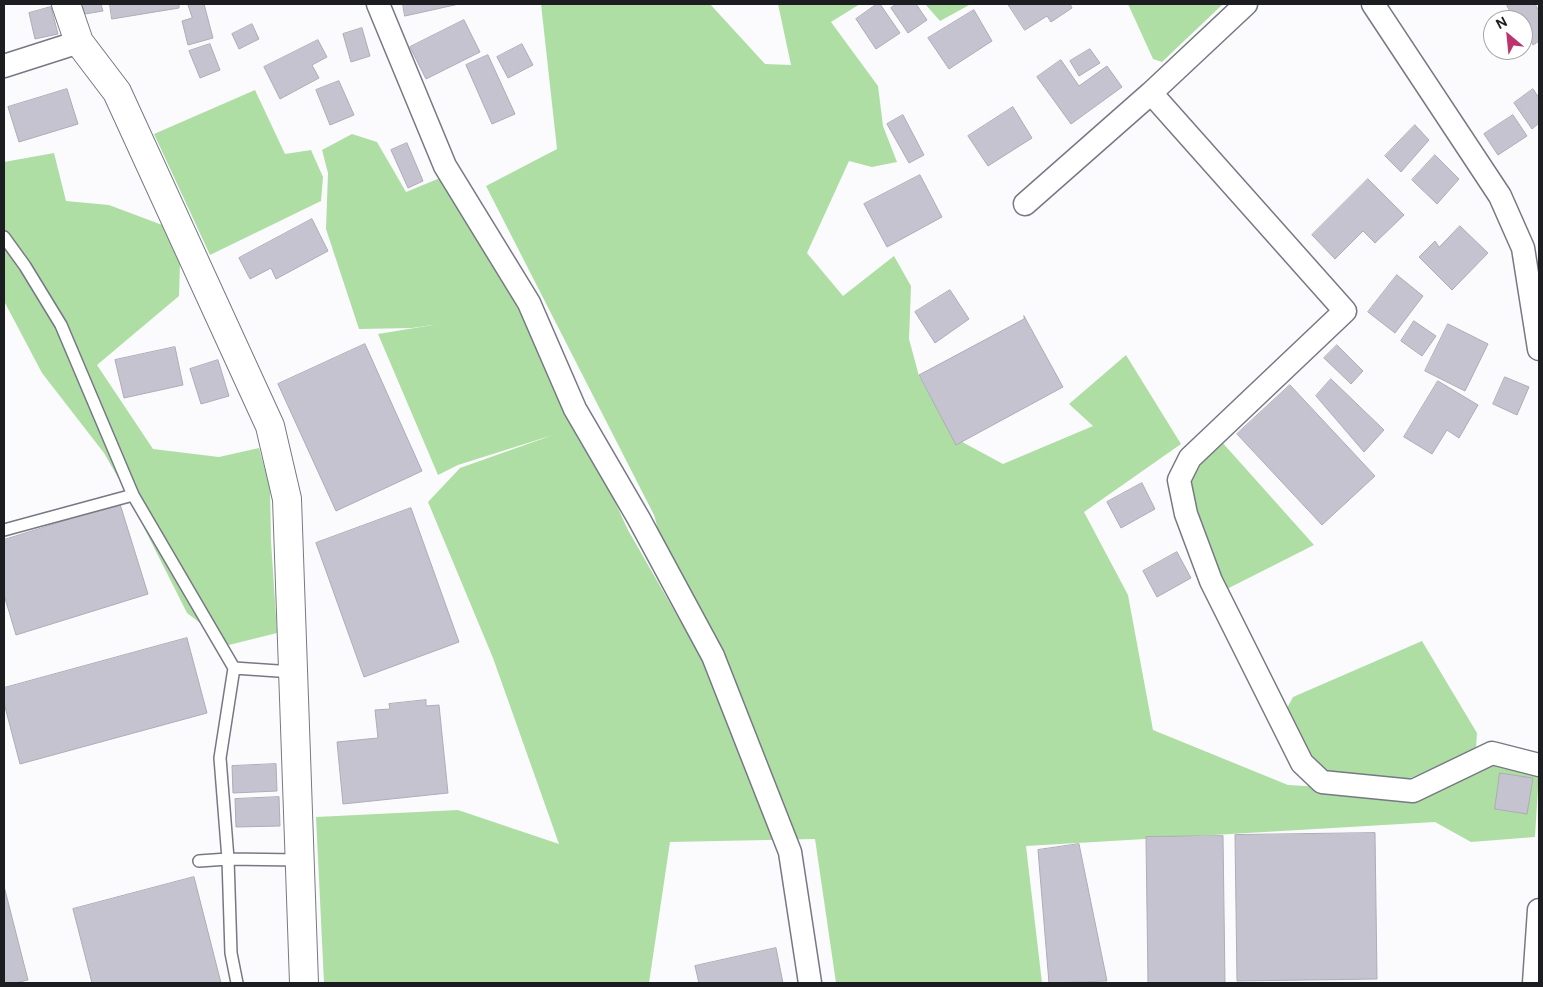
<!DOCTYPE html>
<html>
<head>
<meta charset="utf-8">
<style>
  body { margin:0 }
  #map { position:relative; width:1543px; height:987px; overflow:hidden; background:#fbfbfe; font-family:"DM Sans",sans-serif }
  canvas { display:block }
  .frame { position:absolute; inset:0; border:5px solid #1c1d21; pointer-events:none }
  .north { position:absolute; left:1483px; top:10px; width:50px; height:50px; box-sizing:border-box; background:#fff; border:1px solid #a4a5a6; border-radius:50%; rotate:332deg; font-size:14px; font-weight:700; line-height:20px; text-align:center; color:#1c1d21 }
  .north::after { content:''; display:block; margin:auto; width:18px; height:22px; background:#bc3370; clip-path:polygon(50% 0,100% 100%,50% 72%,0 100%) }
</style>
</head>
<body>
<div id="map">
<canvas width="1543" height="987"></canvas>
<div class="frame"></div>
<div class="north">N</div>
</div>
<script>
const context = document.querySelector('canvas').getContext('2d');
context.lineJoin = 'round';
function paint(path, color) { context.fillStyle = color; context.fill(path, 'evenodd'); }
function stroke(path, color, width, dash) { context.strokeStyle = color; context.lineWidth = width; context.lineCap = dash ? 'butt' : 'round'; context.setLineDash(dash || []); context.stroke(path); }
const green = new Path2D(`
  M541,4H710L765,64L791,65L778,4H860L831,22L878,86L883,126L897,162L872,167L849,161L807,253L843,296L894,256L911,286L909,339L919,376L953,437L1003,464L1093,426L1069,404L1126,355L1181,444L1084,512L1128,595L1153,730L1288,785L1410,792L1496,759L1539,770L1535,837L1471,842L1435,822L1026,846L1042,983H836L815,839L670,842L649,983H324L316,817L458,810L559,844L493,658L428,502L460,468L553,435L458,465L438,475L378,334L439,324L412,328L359,329L326,229L328,173L322,150L352,134L377,142L406,192L440,178L462,203L580,426L628,530L687,633L654,515L486,186L557,149Z
  M925,4H971L940,21Z
  M1128,4H1223L1162,62L1153,59Z
  M255,90L285,154L311,150L323,177L321,201L210,255L154,134Z
  M54,153L66,201L109,205L181,232L179,296L97,365L153,449L219,457L259,448L270,488L271,541L277,633L229,645L187,613L124,488L104,453L42,373L4,301V162Z
  M1221,441L1314,545L1217,594L1186,514L1190,458Z
  M1422,641L1477,733L1476,749L1406,780L1321,770L1302,743L1285,712L1293,697Z`);
const building = new Path2D(`
  M83,4H101L103,11L85,14Z
  M110,4H179V8L112,19Z
  M188,4H204L213,38L188,45L182,21L192,18Z
  M403,4H459L405,16Z
  M877,4H880L900,33L876,49L856,19Z
  M897,4H916L927,20L908,33L891,8Z
  M1008,4H1070L1072,8L1051,22L1047,16L1025,30Z
  M1512,4H1535L1539,11V41L1533,45L1529,38L1523,41V20H1497L1511,13L1507,6Z
  M51,7L58,34L35,39L29,13Z
  M974,10L992,41L949,69L928,38Z
  M464,20L480,52L426,79L410,47Z
  M252,24L259,39L239,49L232,34Z
  M362,28L370,56L351,62L343,34Z
  M318,40L327,57L312,65L319,78L280,99L264,67Z
  M210,44L220,70L200,78L189,51Z
  M522,44L533,65L508,78L497,57Z
  M1090,49L1100,63L1079,76L1070,61Z
  M488,55L515,114L492,124L466,65Z
  M1061,60L1079,86L1107,66L1122,87L1071,124L1037,77Z
  M339,81L354,115L330,125L316,90Z
  M67,89L78,124L19,142L8,107Z
  M1533,89L1539,98V123L1532,129L1514,103Z
  M1013,107L1032,138L988,166L968,136Z
  M903,115L924,155L909,163L887,124Z
  M1513,115L1527,136L1498,155L1484,134Z
  M1415,125L1429,140L1401,172L1385,156Z
  M407,143L423,181L408,188L391,150Z
  M1435,155L1459,179L1437,204L1412,180Z
  M920,175L942,217L887,247L864,204Z
  M1368,179L1404,215L1375,243L1363,231L1335,259L1312,235Z
  M312,219L328,251L276,279L271,268L250,279L239,258Z
  M1460,226L1488,253L1452,290L1419,257L1435,241L1439,247Z
  M1397,275L1423,296L1395,333L1368,312Z
  M950,290L969,319L935,343L915,312Z
  M1024,316L1063,387L956,445L919,375L1024,319Z
  M1414,321L1436,336L1422,356L1401,341Z
  M1448,324L1488,344L1465,391L1425,371Z
  M365,344L422,471L336,511L278,384Z
  M1337,345L1363,371L1351,384L1324,358Z
  M175,347L183,385L124,398L115,360Z
  M218,360L229,396L201,404L190,369Z
  M1505,377L1529,387L1517,415L1493,404Z
  M1331,379L1384,430L1364,452L1316,396Z
  M1438,381L1478,405L1459,438L1447,430L1432,454L1404,437Z
  M1290,385L1375,476L1322,525L1237,434Z
  M1142,483L1155,509L1121,528L1107,502Z
  M120,504L148,594L16,635L4,595V540Z
  M411,508L459,642L364,677L316,543Z
  M1177,552L1191,578L1157,597L1143,571Z
  M187,638L207,713L20,764L4,703V688Z
  M426,700V706L439,705L448,793L343,804L337,742L378,738L375,710L390,709L389,704Z
  M276,764L277,791L233,793L232,766Z
  M1500,773L1533,778L1527,814L1495,809Z
  M279,797L280,826L236,827L235,799Z
  M1375,833L1377,979L1237,981L1235,835Z
  M1223,836L1225,983H1148L1146,837Z
  M1079,844L1107,981L1049,983L1038,850Z
  M194,877L221,983H92L73,909Z
  M4,886L28,980L15,983H4Z
  M776,948L783,983H699L695,966Z`);
const lane = new Path2D(`
  M4,237L25,266L61,325L133,495L4,530
  M133,495L234,668L293,672
  M234,668L220,758L228,859L231,953L237,983
  M199,861L228,859L299,860`);
const street = new Path2D(`
  M378,4L445,166L529,303L575,409L639,519L713,656L790,852L810,983
  M1373,4L1500,196L1523,248L1539,349
  M4,66L79,42
  M1151,93L1345,311L1190,458L1179,480L1186,514L1211,581L1302,763L1322,782L1413,791L1492,753L1539,765
  M1025,204L1151,93L1246,4
  M1534,983L1539,910`);
const secondary = new Path2D(`
  M66,4L79,42L117,92L270,426L287,499L304,983`);
paint(green, '#aedea4');
paint(building, '#c5c3cf');
stroke(building, '#adacb7', 1);
stroke(lane, '#767984', 14);
stroke(street, '#767984', 25);
stroke(secondary, '#767984', 30);
stroke(lane, '#fff', 11);
stroke(street, '#fff', 22);
stroke(secondary, '#fff', 28);
</script>
</body>
</html>
